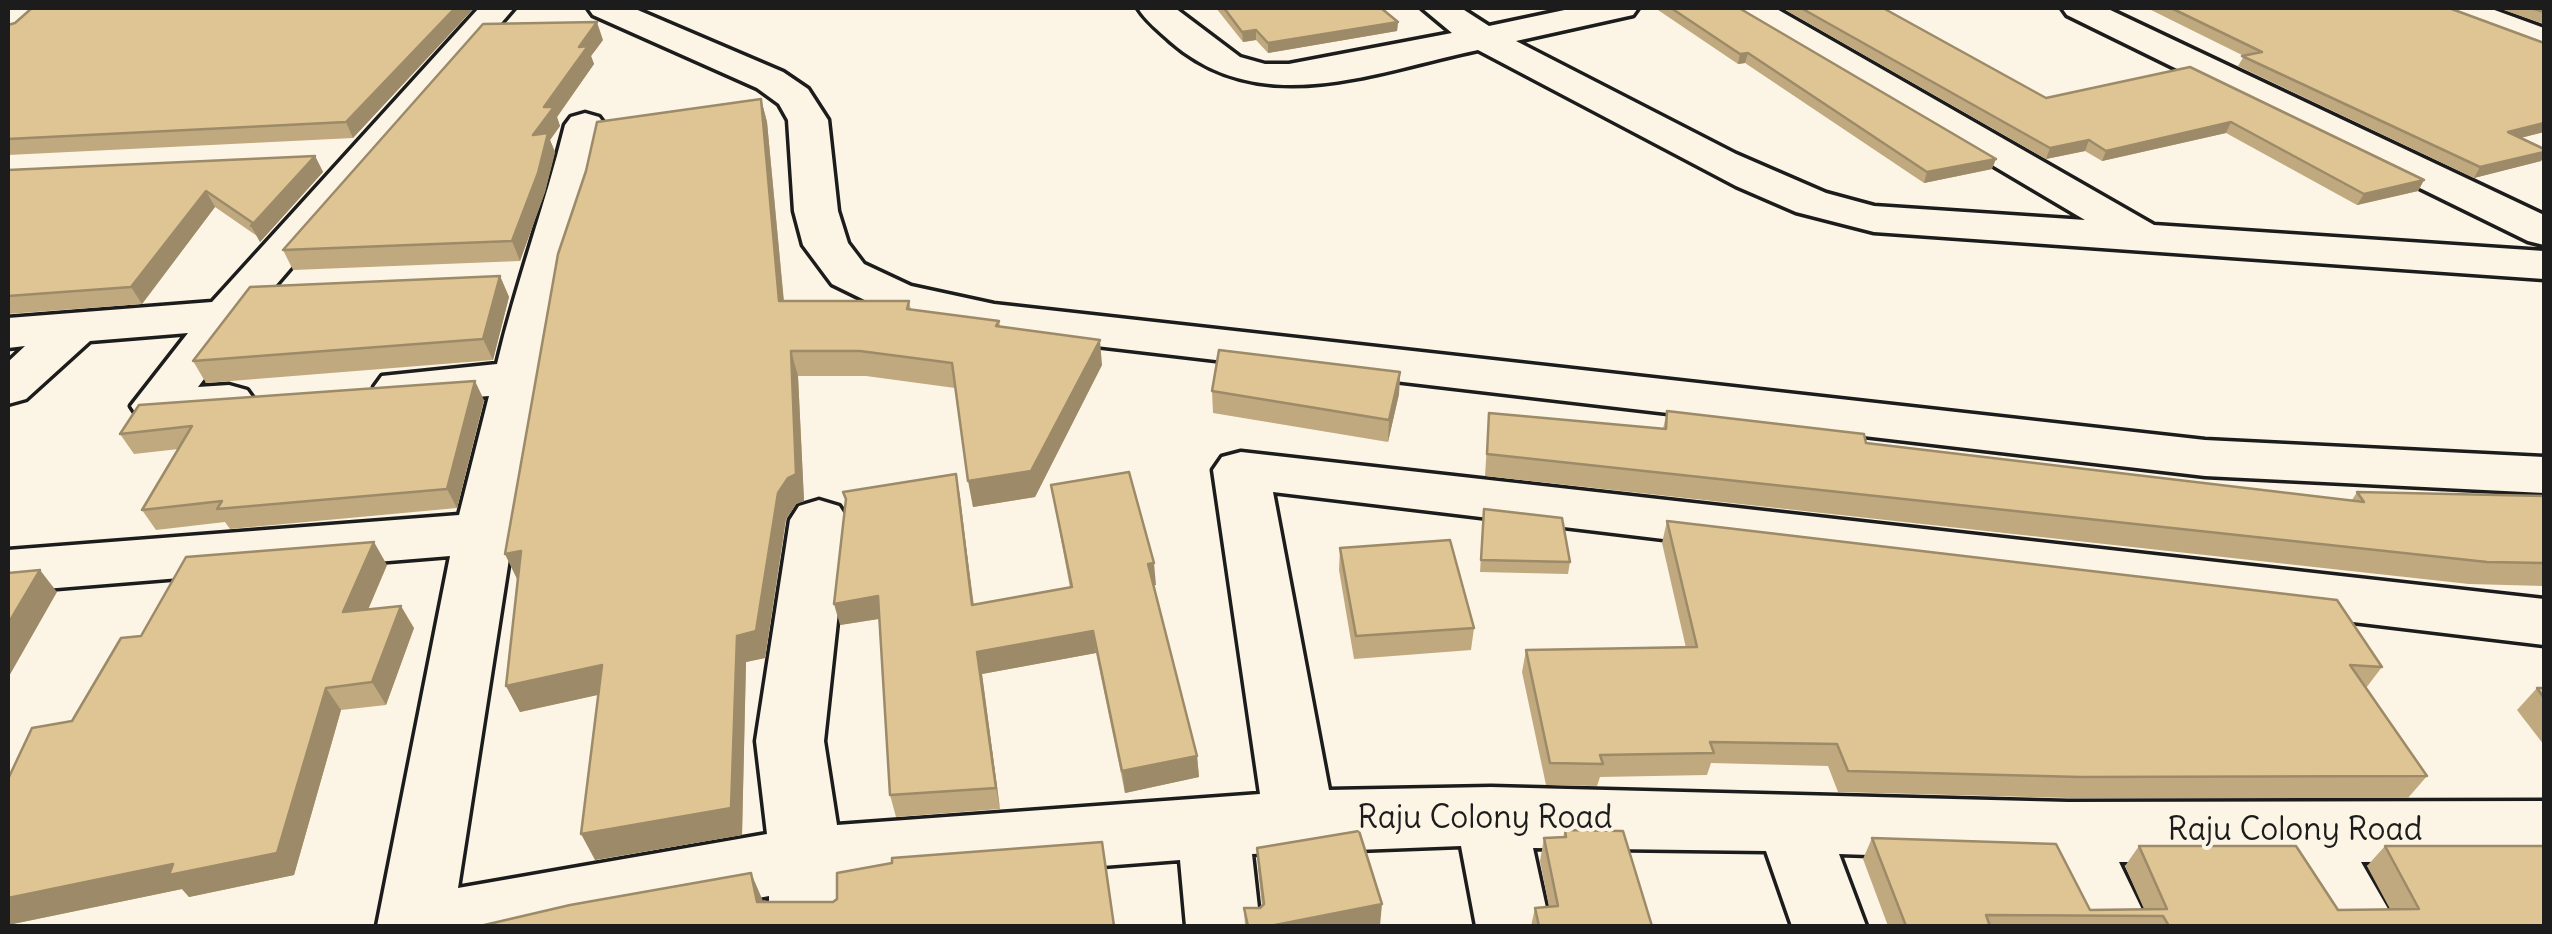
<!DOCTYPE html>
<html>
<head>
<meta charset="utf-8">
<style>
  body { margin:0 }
  #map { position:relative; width:2552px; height:934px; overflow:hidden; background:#fcf5e5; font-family:Delius,sans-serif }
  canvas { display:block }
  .frame { position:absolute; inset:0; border:10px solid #1c1c1c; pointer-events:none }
</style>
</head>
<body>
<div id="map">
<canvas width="2552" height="934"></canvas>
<div class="frame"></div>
</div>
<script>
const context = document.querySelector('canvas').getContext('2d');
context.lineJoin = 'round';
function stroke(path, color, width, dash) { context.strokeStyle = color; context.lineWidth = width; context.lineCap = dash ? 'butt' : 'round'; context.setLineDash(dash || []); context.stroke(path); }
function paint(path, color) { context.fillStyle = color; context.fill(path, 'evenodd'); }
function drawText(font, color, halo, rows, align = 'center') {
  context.font = font + ' Delius,sans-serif'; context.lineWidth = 8; context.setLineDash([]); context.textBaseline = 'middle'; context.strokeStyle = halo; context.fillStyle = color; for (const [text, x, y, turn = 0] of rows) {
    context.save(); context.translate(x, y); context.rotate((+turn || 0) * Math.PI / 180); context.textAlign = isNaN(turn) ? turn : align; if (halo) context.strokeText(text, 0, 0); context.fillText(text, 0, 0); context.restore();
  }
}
const minor = new Path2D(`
  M12,8H51L21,35L8,38V11Z
  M479,8H514L263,300L198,387L229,385L247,390L255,401L247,412L157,422L139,418L131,406L188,333L90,341L26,399L8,404V362L25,346L8,348V318L212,302Z
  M588,8H633L783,72L808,89L828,120L838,211L848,243L864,264L911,286L994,304L2205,440L2544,457V493L2205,476L994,334L879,307L832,284L803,245L794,211L788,120L779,104L757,88L593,15Z
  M1138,8H1175L1240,57L1265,64H1289L1452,33L1422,8H1461L1489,26L1574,8H1638L1633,15L1516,41L1736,154L1826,193L1874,206L2085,220L1739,15L1734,8H1775L2154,225L2544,251V279L1874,232L1796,212L1736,186L1478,50C1373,72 1261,121 1170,41C1159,31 1146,21 1138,8Z
  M2062,8H2106L2544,215V245L2528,241L2067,15Z
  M2441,8H2489L2544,28V51L2446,15Z
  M585,113L599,117L605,125L591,193L564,278L513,533L458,888L767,834L756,741L790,520L799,506L819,500L839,506L848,520L824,741L837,825L1260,794L1213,470L1222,457L1241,452L2544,599V645L1273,492L1329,790L1491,787L2068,802L2544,801V861L2361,862L2398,926H2320L2282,862H2119L2150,926H2076L2046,861L1839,854L1866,926H1792L1766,851L1533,848L1550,926H1476L1461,846L1252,854L1260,926H1186L1180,860L843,886V926H769V896L609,926H377L450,556L8,592V550L459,515L489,396L400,403L382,398L374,387L382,376L497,364C516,283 545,206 565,125L571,117Z`);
const wall = new Path2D(`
  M474,8L353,138L8,155V25Z
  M1216,8H1381L1398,22L1397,31L1268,53L1256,40L1243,42Z
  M1655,8H1739L1992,169L1924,183L1745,63L1738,64Z
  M1782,8H1883L2046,98L2190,67L2424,180L2418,191L2357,205L2226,133L2102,161L2085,151L2046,159Z
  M2147,8H2449L2544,43V132L2520,138L2544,149V156L2541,161L2474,178L2238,66L2244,56Z
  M2498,8H2544V24Z
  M603,40L591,56L594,64L557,117L560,126L550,140L555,152L545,192L520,261L293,270L283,250Z
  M761,99L767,122L784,301H909L911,310L999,321L1000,326L1102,365L1035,497L973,507L955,388L866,376H798L804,501L796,504L786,519L765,658L746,662L742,835L595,860L598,695L520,712L506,686L518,580L505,554Z
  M315,156L323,172L260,242L257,236L215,207L142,304L8,314V170Z
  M500,276L509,297L493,360L206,383L193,361Z
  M1400,372L1399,394L1388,442L1213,413L1212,391Z
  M484,400L457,508L230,529L225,522L156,530L142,510L179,449L134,454L120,434L139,405Z
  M1667,411L1866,443L2352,500L2357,492L2544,496V586L2469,584L1485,476L1489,413L1663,429Z
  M956,474L974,605L1070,588L1051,485L1156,585H1154L1197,756L1199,777L1125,793L1096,653L982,674L1000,809L896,817L890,795L879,619L840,625L846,503L843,492Z
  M1484,509L1570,562L1568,574L1480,572Z
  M1667,521L2382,667L2366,688L2427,776L2408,798H2068L1838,792L1828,766L1711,763L1707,775L1600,777L1597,786L1546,785L1522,672L1526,650L1686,648L1662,543Z
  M1340,548L1474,628L1471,650L1354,659L1339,570Z
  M387,565L368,610L414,628L386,705L341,710L294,875L189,897L182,889L8,925V779L72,721L141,636Z
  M2537,688H2544V745L2517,710Z
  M1565,830L1652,926H1531L1535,908L1549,907L1540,861L1544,838L1563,837Z
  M1872,838L2090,910L2144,909L2125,866L2139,846L2338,910L2390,909L2367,866L2385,846L2544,926H1888L1863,859Z
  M1257,848L1380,926H1245L1244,908H1260L1262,906L1258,870Z`);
const shadedWall = new Path2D(`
  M455,8H474L353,138L346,122Z
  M597,22L603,40L591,56L594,64L557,117L560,126L550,140L555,152L545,192L520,261L512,241L533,135L544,107L579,47Z
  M1398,22L1397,31L1268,53V43Z
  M1256,30V40L1243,42L1242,32Z
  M1748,53L1745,63L1738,64L1740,54Z
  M761,99L767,122L786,326L779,301Z
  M2231,122L2226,133L2102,161L2106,151Z
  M2544,123V132L2501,143L2508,132Z
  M2089,140L2085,151L2046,159L2050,148Z
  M2544,152V156L2541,161L2474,178L2480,167Z
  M315,156L323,172L260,242L251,226Z
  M1996,159L1992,169L1924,183L1927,172Z
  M2424,180L2418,191L2357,205L2364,194Z
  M206,191L215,207L142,304L131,287Z
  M500,276L509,297L493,360L483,339Z
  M1100,340L1102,365L1035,497L973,507L968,481Z
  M791,351L798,376L804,501L796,504L786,519L765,658L746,662L742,835L595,860L581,834L737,636Z
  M1400,372L1399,394L1388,442L1389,420Z
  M475,381L484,400L457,508L447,489Z
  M956,474L960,496L976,627L972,605Z
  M374,542L387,565L357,635L343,612Z
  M521,551L518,581L505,554Z
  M1154,563L1156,585L1150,586L1148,564Z
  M40,570L57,592L8,678V624Z
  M878,596L884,618L840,625L834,604Z
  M401,606L414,628L386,705L372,682Z
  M1093,631L1096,653L982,674L1000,809L996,788L977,652Z
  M602,665L615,691L520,712L506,686Z
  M326,688L341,710L294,875L189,897L182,889L8,925V898L173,864Z
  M1197,756L1199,777L1125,793L1122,771Z
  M751,873L763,901L768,926L757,902Z
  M1382,904L1380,926H1270Z`);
const building = new Path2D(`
  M32,8H455L346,122L8,139V25L15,23Z
  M1224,8H1381L1398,22L1268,43L1256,30L1242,32Z
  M1671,8H1739L1996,159L1927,172L1748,53L1740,54Z
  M1801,8H1883L2046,98L2190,67L2424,180L2364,194L2231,122L2106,151L2089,140L2050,148Z
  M2171,8H2449L2544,43V123L2508,132L2544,149V152L2480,167L2242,56L2262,52Z
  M2531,8H2544V12Z
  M597,22L579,47L588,46L544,107H554L533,135L548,133L538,173L512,241L283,250L483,24Z
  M761,99L779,301H909L907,309L999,321L996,326L1100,340L1031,471L968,481L952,363L860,351H791L796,474L788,478L778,493L756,631L737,636L731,808L581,834L602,665L506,686L521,551L505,554L558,254L586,171L597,122Z
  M315,156L251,226L253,223L206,191L131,287L8,296V170Z
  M500,276L483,339L193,361L250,287Z
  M1219,350L1400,372L1389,420L1212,391Z
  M475,381L447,489L217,509L222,501L142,510L192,426L120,434L139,405Z
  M1667,411L1864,434L1866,443L2364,502L2357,492L2544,496V563L2487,562L1487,454L1489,413L1666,429Z
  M1129,472L1154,563L1148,564L1197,756L1122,771L1093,631L977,652L996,788L890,795L878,596L834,604L846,499L843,492L956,474L972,605L1072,587L1051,485Z
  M1484,509L1562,518L1570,562L1481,560Z
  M1667,521L2337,600L2382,667L2350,665L2427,776L2081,777L1848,771L1837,744L1710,742L1714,753L1600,755L1603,764L1550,763L1526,650L1697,647Z
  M1450,540L1474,628L1356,636L1340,548Z
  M374,542L343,612L401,606L372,682L326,688L277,853L169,875L173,864L8,898V779L32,728L72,721L121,638L141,636L186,557Z
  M40,570L8,624V573Z
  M2537,688H2544V698Z
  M1565,830L1623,831L1652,926H1539L1535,908L1558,906L1544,838L1566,837Z
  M1359,831L1382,904L1270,926H1248L1244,908H1260L1264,904L1257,848Z
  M1872,838L2056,844L2090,910L2167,909L2139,846H2296L2338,910L2419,909L2385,846H2544V926H2169L2163,916L1986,915L1990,926H1906Z
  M1102,842L1114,926H480L570,905L751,873L757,902H833L837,899V873L892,863V858Z`);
const nearStreetnames = [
  ["Raju Colony Road",1485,819],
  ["Raju Colony Road",2295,831]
];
stroke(minor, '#1c1c1c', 7);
paint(minor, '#fcf5e5');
paint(wall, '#c0a97f');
paint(shadedWall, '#9c8a68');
paint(building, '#dfc594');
stroke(building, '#9c8a68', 2.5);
drawText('32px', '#1c1c1c', '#fcf5e5', nearStreetnames);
</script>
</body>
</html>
